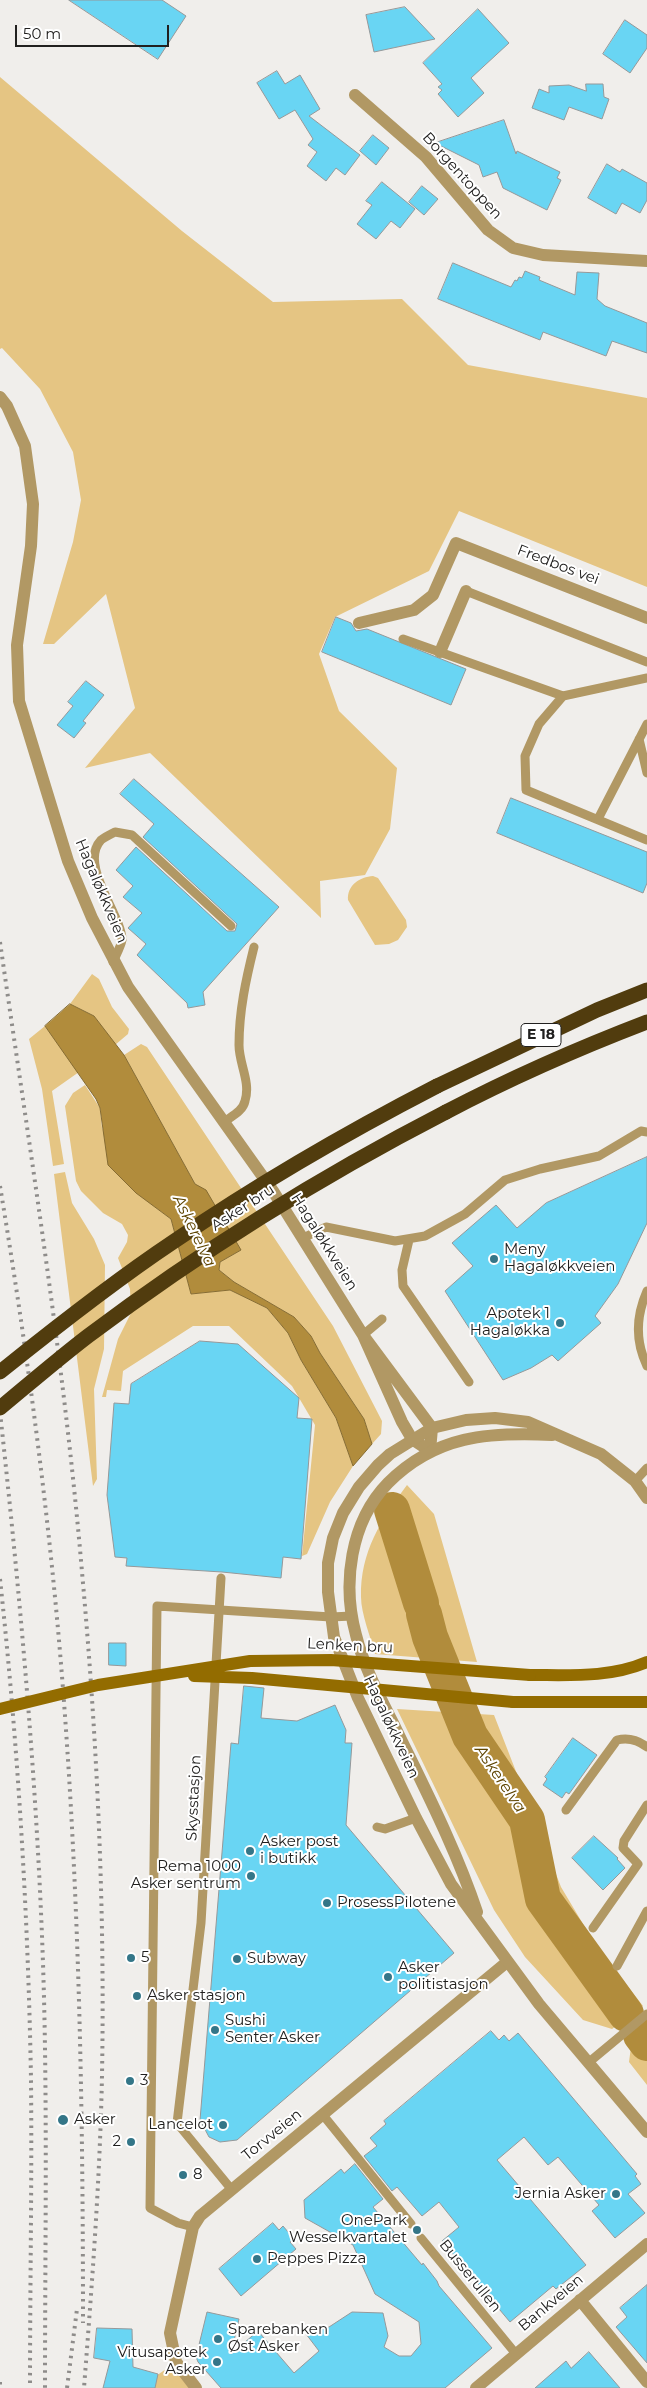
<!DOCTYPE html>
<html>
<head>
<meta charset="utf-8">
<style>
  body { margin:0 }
  #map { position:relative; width:647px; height:2388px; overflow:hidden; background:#f0eeeb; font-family:Montserrat,sans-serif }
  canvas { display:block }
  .scale { position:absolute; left:15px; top:25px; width:154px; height:22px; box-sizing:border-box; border:2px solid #21201f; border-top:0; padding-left:6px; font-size:15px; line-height:18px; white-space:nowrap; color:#21201f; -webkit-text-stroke:4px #fff; paint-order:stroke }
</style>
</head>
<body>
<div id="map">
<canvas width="647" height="2388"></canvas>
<div class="scale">50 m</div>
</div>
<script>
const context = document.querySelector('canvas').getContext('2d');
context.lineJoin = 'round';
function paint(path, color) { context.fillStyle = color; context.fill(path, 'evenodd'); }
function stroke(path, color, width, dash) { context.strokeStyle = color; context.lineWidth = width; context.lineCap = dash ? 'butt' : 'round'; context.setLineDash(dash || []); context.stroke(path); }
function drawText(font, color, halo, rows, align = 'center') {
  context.font = font + ' Montserrat,sans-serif'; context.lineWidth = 4; context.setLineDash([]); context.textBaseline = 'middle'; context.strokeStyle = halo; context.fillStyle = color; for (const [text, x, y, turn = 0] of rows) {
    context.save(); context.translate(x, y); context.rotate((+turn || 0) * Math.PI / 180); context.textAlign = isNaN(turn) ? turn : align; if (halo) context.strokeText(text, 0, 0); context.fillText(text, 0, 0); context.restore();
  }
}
const green = new Path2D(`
  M0,77L182,231L273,302L402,299L468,365L647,398V587L459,511L429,571L335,617L319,654L339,711L397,768L390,829L365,875L320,881L321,918L150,753L85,768L135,708L106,594L54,644H43L73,542L81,500L73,452L40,389L2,348L0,349Z
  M373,876L378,878L406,920L407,927L398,940L389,944L375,945L348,900C347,885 360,877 373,876Z
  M92,974L99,979L112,1007L129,1029L128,1034L115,1045L94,1016L70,1004Z
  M45,1026L79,1072L52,1091L64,1164L53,1166L42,1089L29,1039Z
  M141,1044L147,1047L333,1326L382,1421L381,1434L372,1444L364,1419L320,1353L311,1336L294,1317L234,1282L219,1270L220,1262L241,1250L195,1184L124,1055Z
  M85,1085L100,1108L102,1128L155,1207L171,1219L191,1294L230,1290L267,1308L288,1333L301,1360L336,1418L353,1466L330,1502L307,1554L302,1556L315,1425L292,1386L229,1326H193L123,1371L121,1391L107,1390L106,1397H102L118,1339L131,1313L130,1289L118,1258L127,1242L128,1235L122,1224L103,1213L81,1191L76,1181L65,1106L73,1093Z
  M65,1172L72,1203L94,1239L105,1265L104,1349L94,1389L97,1479L93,1486L54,1174Z
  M407,1485L434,1514L477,1662L375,1654C371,1638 361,1614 361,1597C360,1552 381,1520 407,1485Z
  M397,1709L494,1715L561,1887L595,1944L643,2006L612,2029L583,2020L525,1957L494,1910Z
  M647,2027V2085L629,2062L632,2039Z
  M176,2362L196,2388H153L156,2376Z`);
const water = new Path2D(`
  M70,1004L94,1016L124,1055L195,1184L206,1190L241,1250L220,1262L219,1270L234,1282L294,1317L311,1336L320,1353L364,1419L372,1444L353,1466L336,1418L301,1360L288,1333L267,1308L230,1290L191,1294L171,1219L136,1193L108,1165L100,1108L96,1099L45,1026Z`);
const river = new Path2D(`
  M392,1510L421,1603
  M424,1614L430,1637L470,1736L527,1820L543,1899L626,2014
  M641,2035L647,2043`);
const building = new Path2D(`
  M69,0H162L186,16L158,59Z
  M405,7L435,39L374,52L366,15Z
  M478,9L509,43L471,78L484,93L458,117L438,94L442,90L438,87L442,84L423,63Z
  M625,20L647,35V48L630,73L603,54Z
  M277,71L285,84L300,75L320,109L309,116L360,155L345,175L336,168L326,181L307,166L317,152L308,145L313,139L295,110L279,119L257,83Z
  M586,84H603L604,97L609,99L602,119L569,107L564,120L532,108L539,89L549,93V86L569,85L586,91Z
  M504,120L516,154L517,151L560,172L557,178L561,180L547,210L503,188L497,172L483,177L479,165L435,143Z
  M373,135L389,148L376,165L360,151Z
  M607,164L620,172L622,169L647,183V200L640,213L622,203L616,214L588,198Z
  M382,182L415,209L400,228L391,221L376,239L357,224L372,205L366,201Z
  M422,186L438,199L424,215L409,202Z
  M453,263L511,287L515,280L517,281L519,277L522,278L525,271L540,277L539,280L575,295L577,272L599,273L597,299L605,306L647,323V353L612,341L606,356L543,332L540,340L438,299Z
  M336,617L351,623L356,631L367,629L466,669L451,705L322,652Z
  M86,681L104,695L83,721L86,723L74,738L57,725L73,706L68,702Z
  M134,779L279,907L203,992L205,1005L188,1008L187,1003L137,955L146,944L128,928L142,913L123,897L133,886L116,870L136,847L227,931H235L237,924L143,837L154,824L120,794Z
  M511,798L647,852V883L643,893L497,833Z
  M647,1157V1223L618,1284L595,1316L601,1323L558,1361L552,1355L531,1368L503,1380L445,1291L473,1266L452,1243L496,1205L517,1228L546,1203Z
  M200,1341L238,1344L299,1398L297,1418L312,1419L301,1559L283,1557L281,1578L222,1572L126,1566L127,1558L115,1557L107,1495L114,1403L129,1404L131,1384Z
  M109,1643H126V1666L109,1665Z
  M244,1686L264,1688L261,1718L297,1721L335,1705L346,1730L345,1743H352L346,1825L454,1953L237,2140L220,2142L209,2137L200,2120L231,1743L238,1744Z
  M573,1738L597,1755L569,1794L566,1792L562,1798L543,1785L547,1779L545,1777Z
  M594,1836L618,1858L617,1859L625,1868L603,1890L572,1858Z
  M491,2031L499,2040L504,2035L509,2041L518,2033L637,2174L635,2176L641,2184L628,2194L645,2213L615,2238L592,2211L599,2205L558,2157L548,2165L524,2137L497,2160L586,2265L556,2289L553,2286L510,2322L442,2241L459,2227L439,2202L422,2216L397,2187L392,2191L364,2156L377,2146L370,2138L386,2124L384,2121Z
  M355,2164L383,2199L373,2207L422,2265L423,2263L437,2281L439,2286L492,2348L445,2388H221L198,2362L196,2357L207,2312L239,2319L231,2354L258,2331L294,2373L319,2351L306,2334L329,2327L352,2312L383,2313L388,2336L384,2347L399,2356H411L421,2344L419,2322L375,2294L353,2245L305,2218L304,2200L341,2169L344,2173Z
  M273,2223L279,2230L283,2226L294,2239L290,2242L296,2249L241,2296L219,2269Z
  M647,2285V2363L616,2327L627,2317L620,2308Z
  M97,2328L132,2329L133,2367L158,2374L155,2388H103L110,2361L94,2358Z
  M589,2352L620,2388H535L566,2361L571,2368Z`);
const service = new Path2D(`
  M466,591L647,662
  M403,639L563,696
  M647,678L563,696L539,724L525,756L526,790L647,840
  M639,739L647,773
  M598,819L647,724
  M113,962C116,955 121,946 122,940C122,915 78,865 101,840C105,837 111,834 115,832L132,835L231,926
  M224,1122C232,1116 243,1111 245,1101C251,1082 239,1064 239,1045C239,1011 246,979 254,947
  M303,1238L326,1227L395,1241L425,1236L465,1214L505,1180L540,1169L599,1156L641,1131L647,1132
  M409,1240L402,1270L403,1286L469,1382
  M647,1291C636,1316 635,1341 647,1366
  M363,1335L382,1319
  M635,1481L647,1468
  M221,1578L201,1923L177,2123L232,2190
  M566,1810L617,1740C629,1737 638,1740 647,1747
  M377,1827L385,1829L416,1818
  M593,1928L638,1864L623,1848L624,1841L647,1805
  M617,1966L647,1911
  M588,2063L647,2014
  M323,2115L411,2224
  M193,2227L178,2223L150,2208L157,1606L331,1617L352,1616
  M421,2238L516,2354`);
const minor = new Path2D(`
  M355,95L426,157L488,230L513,248L543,255L647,261
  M0,397L7,406L25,446L33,504L31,546L17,645L19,701L68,861L92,918L128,987L273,1191L363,1335L432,1428L430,1451L412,1439L402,1422L363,1335
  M359,623L414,610L433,595L456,543L647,618
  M440,652L466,591
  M580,2300L647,2382
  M196,2388L176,2362L170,2333L193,2227L200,2216L507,1962
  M476,2388L647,2244`);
const tertiary = new Path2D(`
  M647,1498L635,1481L601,1454L528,1422L495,1418L466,1420L432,1428L390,1454L378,1465L359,1487L343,1513L333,1538L328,1563V1592L334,1637L358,1698L416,1818L451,1884L539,2004L647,2132
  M477,1912C456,1849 425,1789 396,1729C381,1699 364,1668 356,1635C342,1584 350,1522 388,1483C436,1435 488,1432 552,1435`);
const secondary = new Path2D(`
  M530,1675C570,1675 610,1678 647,1662
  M513,1702H647`);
const motorway = new Path2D(`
  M437,1086L597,1010L647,990
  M446,1112C511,1078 579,1048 647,1022`);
const rail = new Path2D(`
  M0,942C30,1151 64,1361 82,1572C97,1738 105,1907 102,2075C100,2179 92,2284 84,2388
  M0,1186C26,1343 48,1506 61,1664C79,1883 83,2103 83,2323
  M0,1412C19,1586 35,1760 42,1936C48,2086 45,2237 45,2388
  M0,1579C18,1745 28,1912 31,2079C32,2182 30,2285 30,2388
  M0,2382V2388
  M67,2388L77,2309`);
const secondaryBridge = new Path2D(`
  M194,1676L252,1678L513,1702
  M0,1709L98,1685L250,1661L331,1660L530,1675`);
const motorwayBridge = new Path2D(`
  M0,1372C56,1327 113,1282 173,1242C258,1184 346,1133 437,1086
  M0,1408C29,1384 58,1359 88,1336C201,1251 320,1177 446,1112`);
const markers = [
  [494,1259,5,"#347688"],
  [560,1323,5,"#347688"],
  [250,1851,5,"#347688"],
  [251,1876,5,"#347688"],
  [327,1903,5,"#347688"],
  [131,1958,5,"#347688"],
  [237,1959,5,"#347688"],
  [388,1977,5,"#347688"],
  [137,1996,5,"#347688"],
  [215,2030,5,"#347688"],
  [130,2081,5,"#347688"],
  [63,2120,6,"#347688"],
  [223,2125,5,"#347688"],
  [131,2142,5,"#347688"],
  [183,2175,5,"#347688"],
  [616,2194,5,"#347688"],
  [417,2230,5,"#347688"],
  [257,2259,5,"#347688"],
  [218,2339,5,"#347688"],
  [217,2362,5,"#347688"]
];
const shields = [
  [541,1035,40]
];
const shieldNames = [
  ["E 18",541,1035]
];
const streetNames = [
  ["Borgentoppen",462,176,48],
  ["Fredbos vei",558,565,21],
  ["Hagaløkkveien",101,891,67],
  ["Asker bru",243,1208,-33],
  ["Hagaløkkveien",324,1242,58],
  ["Lenken bru",350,1646,3],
  ["Hagaløkkveien",391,1727,65],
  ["Skysstasjon",194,1798,-87],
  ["Torvveien",272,2135,-39],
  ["Busserullen",470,2276,51],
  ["Bankveien",551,2303,-40]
];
const poiNames = [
  ["Meny",504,1250],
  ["Hagaløkkveien",504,1267],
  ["Apotek 1",550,1314,"right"],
  ["Hagaløkka",550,1331,"right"],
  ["Asker post",260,1842],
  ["i butikk",260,1859],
  ["Rema 1000",241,1867,"right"],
  ["Asker sentrum",241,1884,"right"],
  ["ProsessPilotene",337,1903],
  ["5",141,1958],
  ["Subway",247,1959],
  ["Asker",398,1968],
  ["politistasjon",398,1985],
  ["Asker stasjon",147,1996],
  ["Sushi",225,2021],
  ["Senter Asker",225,2038],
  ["3",140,2081],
  ["Asker",74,2120],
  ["Lancelot",213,2125,"right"],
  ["2",121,2142,"right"],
  ["8",193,2175],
  ["Jernia Asker",606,2194,"right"],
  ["OnePark",407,2221,"right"],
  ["Wesselkvartalet",407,2238,"right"],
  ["Peppes Pizza",267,2259],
  ["Sparebanken",228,2330],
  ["Øst Asker",228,2347],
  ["Vitusapotek",207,2353,"right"],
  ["Asker",207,2370,"right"]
];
const waterNames = [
  ["Askerelva",194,1231,64],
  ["Askerelva",500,1779,56]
];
paint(green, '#e5c583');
paint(water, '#b18c3c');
stroke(water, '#866c33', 1);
stroke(river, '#b18c3c', 36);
paint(building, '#69d5f3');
stroke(building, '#959899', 1);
stroke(service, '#b19864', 9);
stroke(minor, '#b19864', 12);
stroke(tertiary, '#b19864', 12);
stroke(secondary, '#936c00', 12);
stroke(motorway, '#513c0e', 15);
stroke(rail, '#8e8c8a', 4, [2.5, 5]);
stroke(secondaryBridge, '#936c00', 12);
stroke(motorwayBridge, '#513c0e', 15);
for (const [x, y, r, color] of markers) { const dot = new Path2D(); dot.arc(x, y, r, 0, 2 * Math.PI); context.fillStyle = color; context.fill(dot); stroke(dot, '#fff', 2); }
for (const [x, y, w] of shields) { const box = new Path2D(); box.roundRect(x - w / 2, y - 11.5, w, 23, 4); context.fillStyle = '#fff'; context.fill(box); stroke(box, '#21201f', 1); }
drawText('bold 14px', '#21201f', null, shieldNames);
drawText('15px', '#21201f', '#fff', streetNames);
drawText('15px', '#21201f', '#fff', poiNames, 'left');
drawText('italic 16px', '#5e4400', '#fff', waterNames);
</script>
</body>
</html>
